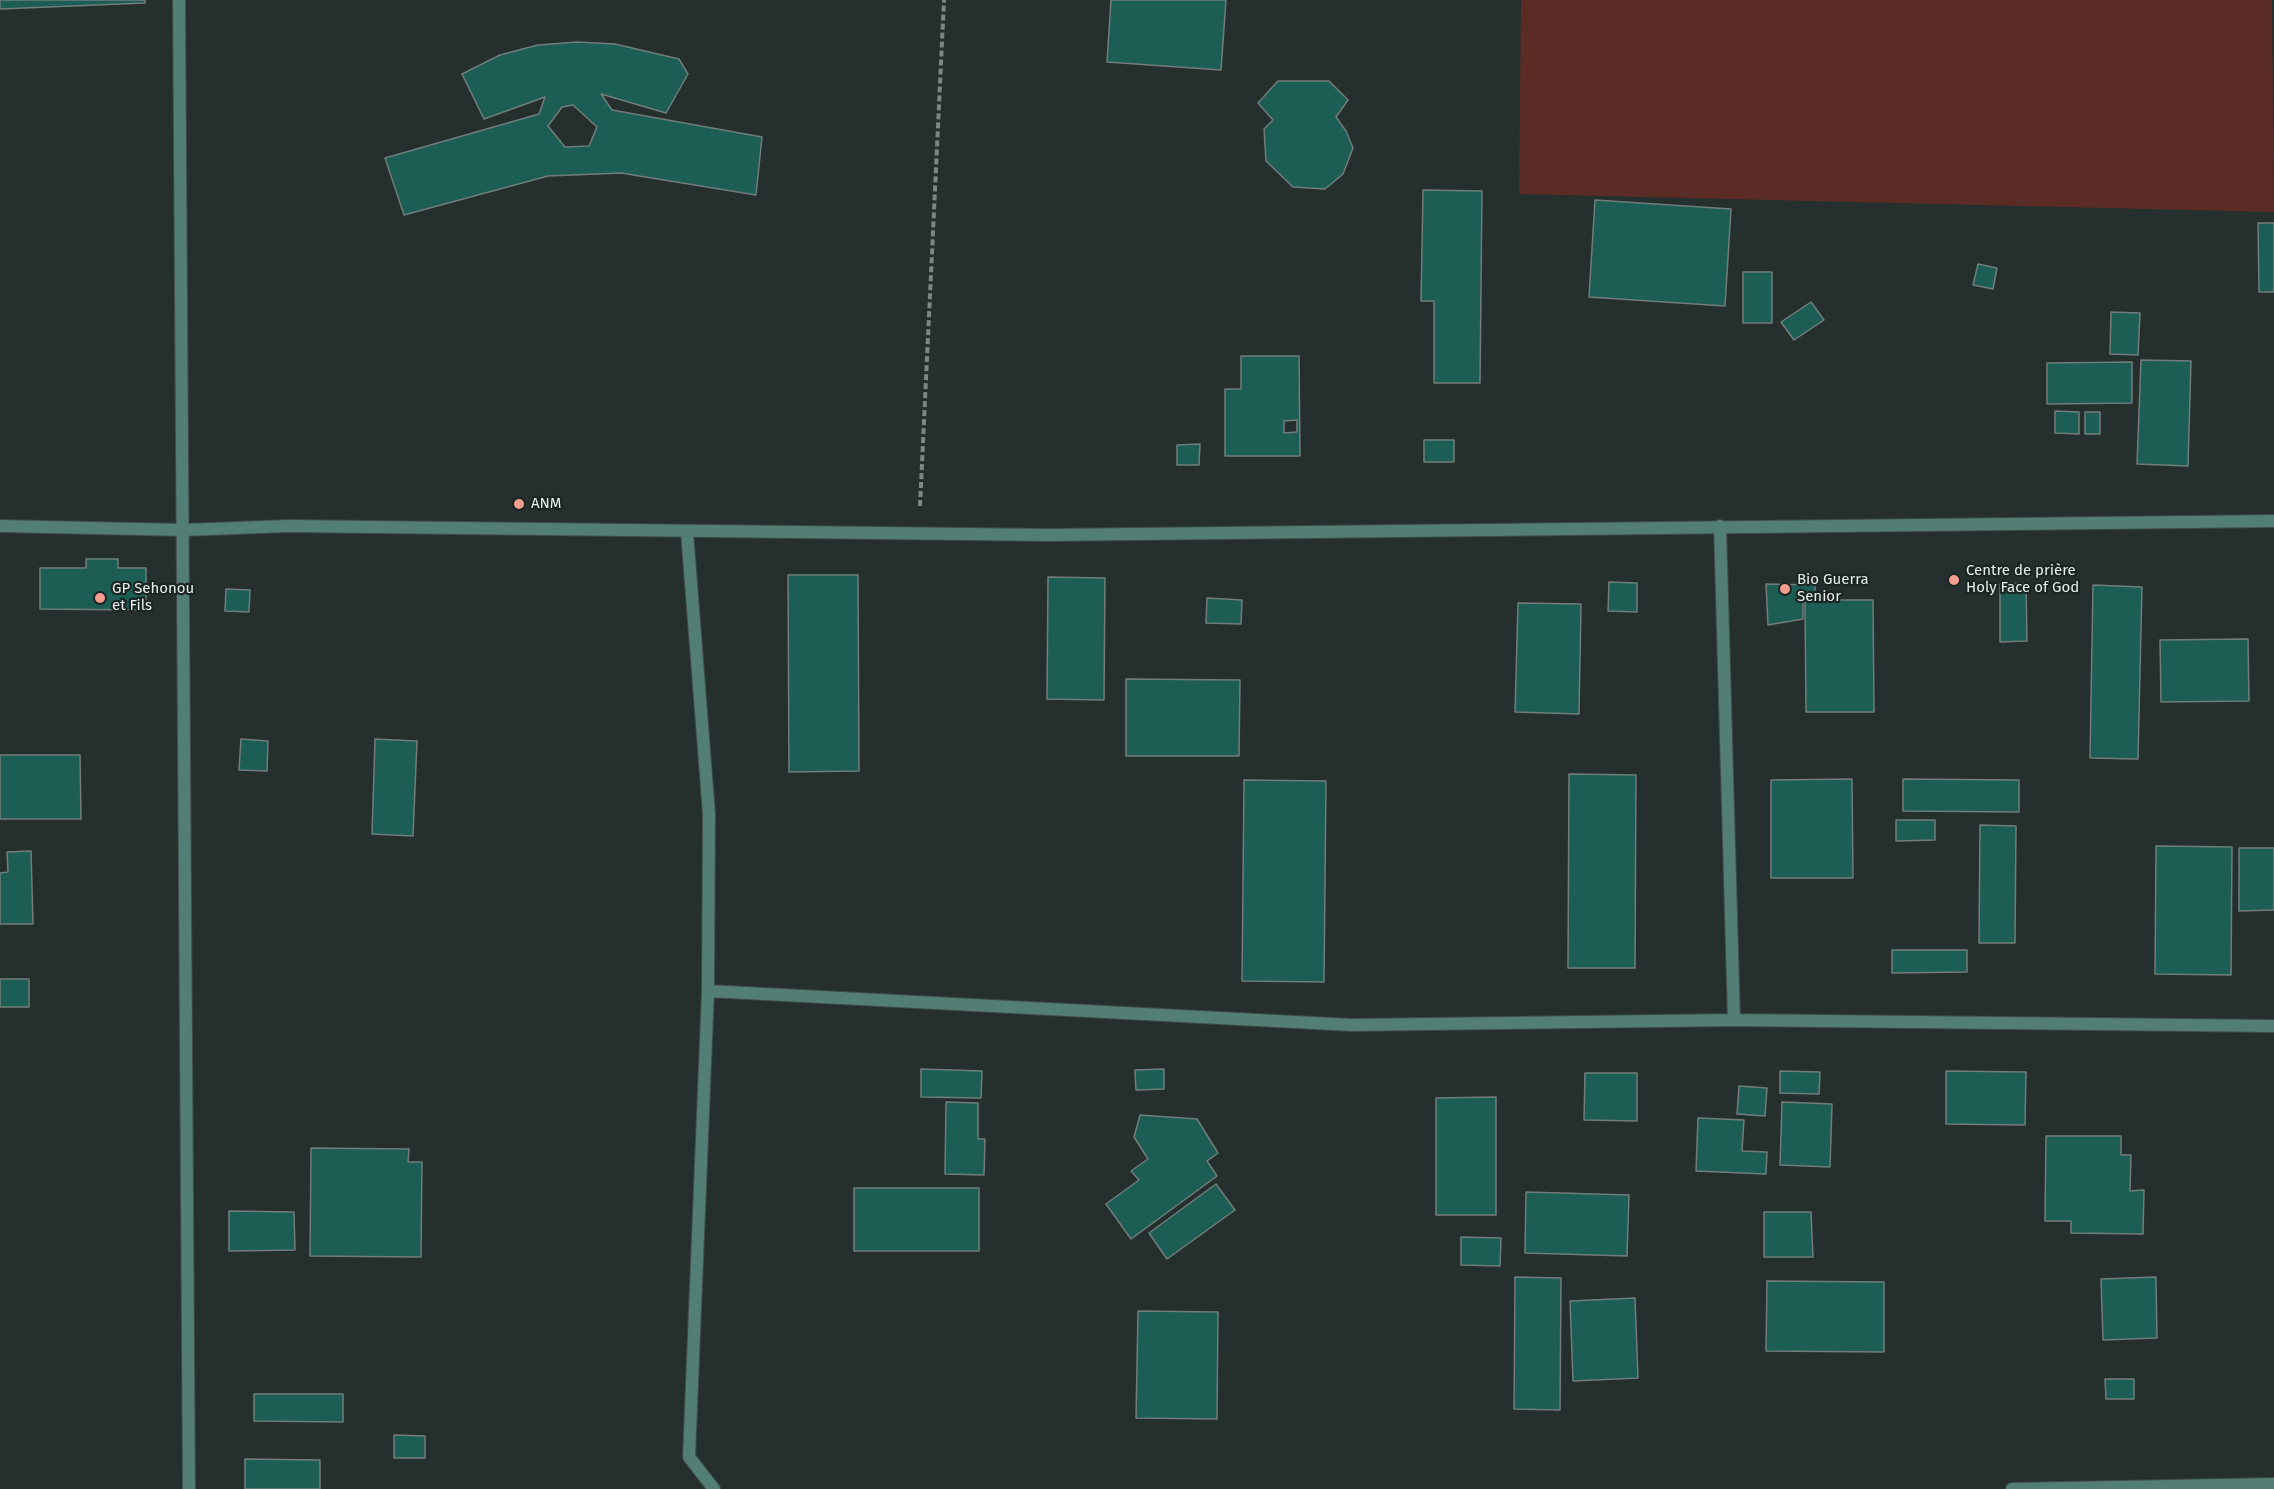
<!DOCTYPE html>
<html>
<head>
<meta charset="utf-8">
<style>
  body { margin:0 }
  canvas { display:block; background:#252f2d }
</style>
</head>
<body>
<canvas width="2274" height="1489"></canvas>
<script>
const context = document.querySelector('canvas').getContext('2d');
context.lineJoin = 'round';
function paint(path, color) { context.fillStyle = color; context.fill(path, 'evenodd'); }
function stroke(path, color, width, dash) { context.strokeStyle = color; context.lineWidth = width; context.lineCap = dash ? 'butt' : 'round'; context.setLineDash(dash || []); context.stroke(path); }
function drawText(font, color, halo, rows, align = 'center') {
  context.font = font + ' "Fira Sans",sans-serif'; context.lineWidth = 4.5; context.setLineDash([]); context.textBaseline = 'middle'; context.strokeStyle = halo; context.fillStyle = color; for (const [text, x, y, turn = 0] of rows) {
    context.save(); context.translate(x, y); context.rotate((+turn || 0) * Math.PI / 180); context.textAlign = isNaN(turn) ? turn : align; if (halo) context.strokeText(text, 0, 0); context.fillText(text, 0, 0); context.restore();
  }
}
const green = new Path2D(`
  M1521,0H2272L2274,212L1519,194Z`);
const building = new Path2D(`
  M0,0H145V3L0,9Z
  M1111,0H1226L1221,70L1107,62Z
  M577,42L615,44L679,59L688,74L666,113L601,94L612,110L762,137L756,195L621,173L548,176L404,215L385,158L539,114L545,97L484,119L462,74L500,55L538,45ZM573,105L597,127L589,146L565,147L548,126L562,107Z
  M1278,81H1329L1348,100L1336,117L1346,131L1353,148L1343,174L1325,189L1293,187L1266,161L1264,129L1273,120L1258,103Z
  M1423,190L1482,191L1480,383H1434V301H1421Z
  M1595,200L1731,209L1725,306L1589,297Z
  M2258,223H2274V292H2259Z
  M1978,264L1997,268L1993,289L1973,285Z
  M1743,272H1772V323H1743Z
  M1811,302L1824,320L1794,340L1781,322Z
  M2111,312L2140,313L2138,355L2110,354Z
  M1241,356H1299L1300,456H1225V389H1241ZM1297,420V432L1284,433V421Z
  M2141,360L2191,361L2188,466L2137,464Z
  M2132,362V403L2047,404V363Z
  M2055,411L2079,412V434L2055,433Z
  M2085,412H2100V434H2085Z
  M1424,440H1454V462H1424Z
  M1200,444L1199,465H1177V445Z
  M86,559H118V568H146V610L40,609V568H86Z
  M788,575H858L859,771L789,772Z
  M1048,577L1105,578L1104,700L1047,699Z
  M1609,582L1637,583V612L1608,611Z
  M2026,583L2027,641L2000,642V584Z
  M1766,584L1815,585V599H1803V619L1768,625Z
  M2093,585L2142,587L2138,759L2090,758Z
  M226,589L250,590L249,612L225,611Z
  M1207,598L1242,600L1241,624L1206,623Z
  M1805,600H1873L1874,712H1806Z
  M1518,603L1581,604L1579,714L1515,712Z
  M2248,639L2249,701L2161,702L2160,640Z
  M1126,679L1240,680L1239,756H1126Z
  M241,739L268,741L267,771L239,770Z
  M375,739L417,741L413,836L372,834Z
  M0,755H80L81,819H0Z
  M1569,774L1636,775L1635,968H1568Z
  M1852,779L1853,878H1771V780Z
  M1903,779L2019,780V812L1903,811Z
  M1244,780L1326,781L1324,982L1242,981Z
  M1896,820H1935V840L1896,841Z
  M1980,825L2016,826L2015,943H1979Z
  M2156,846L2232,847L2231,975L2155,974Z
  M2239,848H2274V910L2239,911Z
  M31,851L33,924H0V873L8,872L7,852Z
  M1892,950H1967V972L1892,973Z
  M0,979H29V1007H0Z
  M921,1069L982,1071L981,1098L921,1097Z
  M1164,1069V1089L1136,1090L1135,1070Z
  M1780,1071L1820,1072L1819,1094L1780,1093Z
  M1946,1071L2026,1072L2025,1125L1946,1124Z
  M1585,1073H1637V1121L1584,1120Z
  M1739,1086L1767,1088L1765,1116L1737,1114Z
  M1496,1097V1215H1436V1098Z
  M946,1102L978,1103V1139H985L984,1175L945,1174Z
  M1782,1102L1832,1104L1830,1167L1780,1165Z
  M1140,1115L1197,1119L1218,1153L1207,1161L1217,1176L1131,1239L1106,1204L1139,1180L1131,1171L1148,1159L1134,1137Z
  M1698,1118L1744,1120L1742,1151L1767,1152L1766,1174L1696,1171Z
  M2046,1136H2121V1155H2131L2130,1191L2144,1190L2143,1234L2071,1233V1221H2045Z
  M311,1148L409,1149L408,1162H422L421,1257L310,1256Z
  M1216,1184L1235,1210L1167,1259L1149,1233Z
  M854,1188H979V1251H854Z
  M1526,1192L1629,1195L1627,1256L1525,1253Z
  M229,1211L294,1212L295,1250L229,1251Z
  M1764,1212H1811L1813,1257H1764Z
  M1461,1237L1501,1238L1500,1266L1461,1265Z
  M1515,1277L1561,1278L1560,1410L1514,1409Z
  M2156,1277L2157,1338L2103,1340L2101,1279Z
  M1767,1281L1884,1282V1352L1766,1351Z
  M1635,1298L1638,1378L1573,1381L1570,1301Z
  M1138,1311L1218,1312L1217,1419L1136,1418Z
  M2105,1379H2134V1399H2106Z
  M254,1394H343V1422L254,1421Z
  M394,1435L425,1436V1458H394Z
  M245,1459L320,1460V1489H245Z`);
const path = new Path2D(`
  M920,506L944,0`);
const minor = new Path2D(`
  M179,0L189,1489
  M1720,526L1734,1020
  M687,532L709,814L708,991L689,1457L714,1489
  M708,991L1352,1025L1734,1020L2274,1026
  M2012,1489L2274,1484`);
const tertiary = new Path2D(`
  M0,526L184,530L288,526L1049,535L2274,521`);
const markers = [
  [519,504,6,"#f59d8e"],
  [1954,580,6,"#f59d8e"],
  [1785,589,6,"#f59d8e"],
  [100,598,6,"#f59d8e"]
];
const poiNames = [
  ["ANM",531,504],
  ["Centre de prière",1966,571],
  ["Holy Face of God",1966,588],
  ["Bio Guerra",1797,580],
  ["Senior",1797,597],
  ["GP Sehonou",112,589],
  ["et Fils",112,606]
];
paint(green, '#5a2c25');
paint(building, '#1c5d54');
stroke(building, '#717d7b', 1.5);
stroke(minor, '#404a48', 14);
stroke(tertiary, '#404a48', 14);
stroke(path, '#7e8684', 4, [6, 3]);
stroke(minor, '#527e76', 12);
stroke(tertiary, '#527e76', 12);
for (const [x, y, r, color] of markers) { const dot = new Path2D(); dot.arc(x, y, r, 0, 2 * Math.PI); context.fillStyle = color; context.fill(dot); stroke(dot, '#1b2624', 2); }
drawText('15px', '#e6edeb', '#1b2624', poiNames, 'left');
</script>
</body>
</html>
